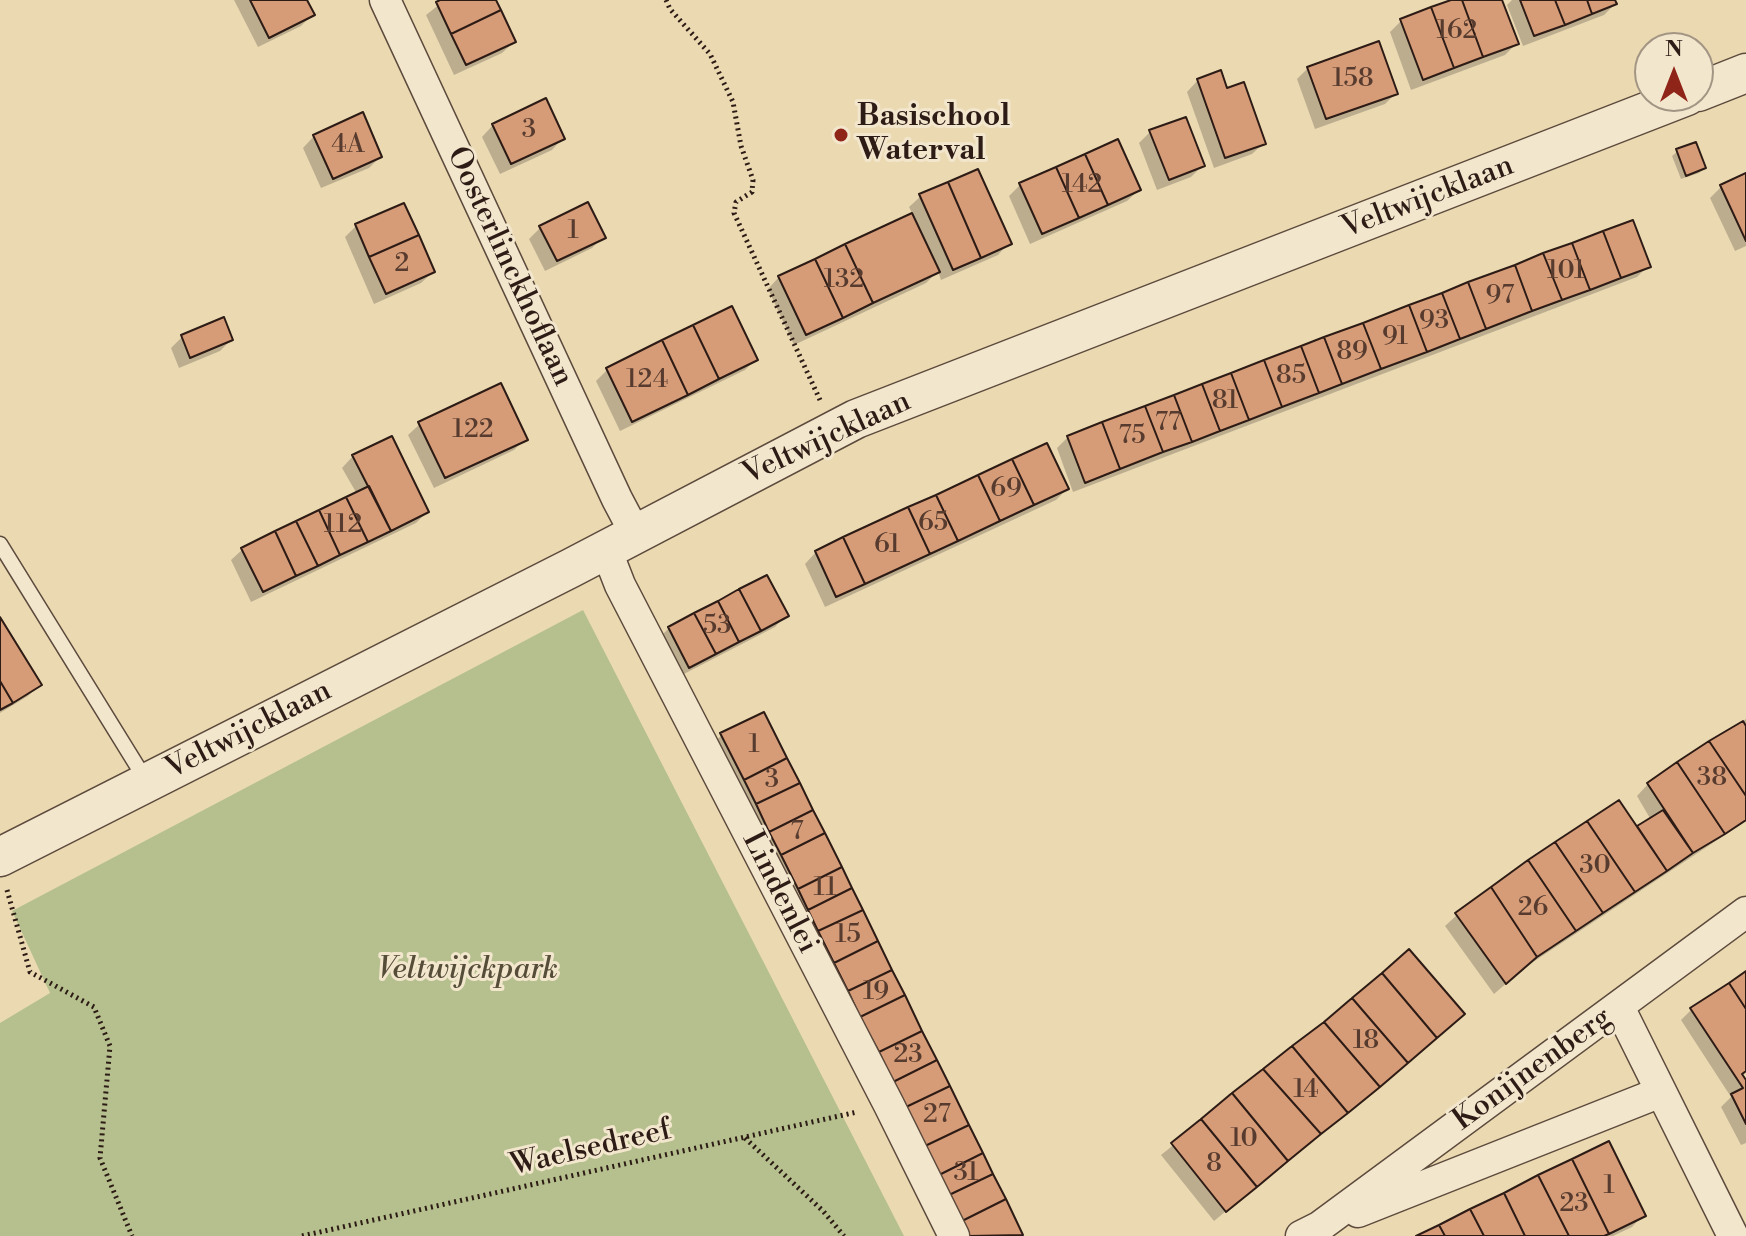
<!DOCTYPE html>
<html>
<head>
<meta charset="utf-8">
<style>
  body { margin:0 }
  #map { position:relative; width:1746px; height:1236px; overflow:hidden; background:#ebd9b2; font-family:"Libre Bodoni",serif }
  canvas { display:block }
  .north { position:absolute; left:1634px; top:32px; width:80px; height:80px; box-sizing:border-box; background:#f2e6cd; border:2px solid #a39583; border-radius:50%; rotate:0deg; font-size:22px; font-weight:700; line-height:32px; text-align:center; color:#2d1b15 }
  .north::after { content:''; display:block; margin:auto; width:28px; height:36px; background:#8f2418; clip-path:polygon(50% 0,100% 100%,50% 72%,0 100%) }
</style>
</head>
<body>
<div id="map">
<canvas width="1746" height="1236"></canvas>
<div class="north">N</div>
</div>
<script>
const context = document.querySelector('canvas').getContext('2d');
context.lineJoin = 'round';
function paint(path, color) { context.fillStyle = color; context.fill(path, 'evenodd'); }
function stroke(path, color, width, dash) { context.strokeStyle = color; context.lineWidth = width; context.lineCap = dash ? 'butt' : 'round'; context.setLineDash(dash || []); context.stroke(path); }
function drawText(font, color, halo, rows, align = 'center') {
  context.font = font + ' "Libre Bodoni",serif'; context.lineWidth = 6; context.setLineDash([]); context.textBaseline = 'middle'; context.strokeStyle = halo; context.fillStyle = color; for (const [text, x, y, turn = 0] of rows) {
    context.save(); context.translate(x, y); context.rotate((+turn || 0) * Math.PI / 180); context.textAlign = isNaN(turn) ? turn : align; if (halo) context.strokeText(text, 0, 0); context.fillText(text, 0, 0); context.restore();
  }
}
const green = new Path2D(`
  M583,610L904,1236H0V1023L50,993L12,911Z`);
const shadow = new Path2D(`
  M234,0H305L312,15L301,26L258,47Z
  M445,0H494L514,42L502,53L454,75L426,15Z
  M1457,0H1500L1516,44L1505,55L1411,90L1390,32L1401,21Z
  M1512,0H1613L1615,4L1604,15L1523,46L1507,5Z
  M1308,68L1396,93L1385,104L1315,129L1297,79Z
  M1198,80L1226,90L1264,143L1252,154L1214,168L1187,92Z
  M493,125L563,138L552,150L500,174L482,137Z
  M1150,132L1202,166L1191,177L1157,190L1139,143Z
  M314,136L380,157L369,168L321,188L303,148Z
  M1678,151L1704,168L1699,173L1681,179L1672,156Z
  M1746,175V246L1735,251L1710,198L1721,187Z
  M1020,185L1139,190L1127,201L1030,244L1009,196Z
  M921,196L1009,243L998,255L941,280L938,271L926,283L794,345L768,289L779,277L913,215L909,207Z
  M356,226L433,272L421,283L374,304L345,237Z
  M541,227L603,237L592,248L545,271L529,239Z
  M1648,266L1637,277L1073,492L1057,448L1068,437Z
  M731,309L756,359L745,370L620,431L596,381L607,370Z
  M182,337L231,340L220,351L179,368L171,348Z
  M420,424L525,439L514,450L434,488L408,435Z
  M353,456L427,512L416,523L251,602L231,560L243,549L357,494L342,468Z
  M1067,489L1056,500L825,607L805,564L816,552Z
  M786,615L775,627L678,677L658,639L669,628Z
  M0,621L39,685L28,696L0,713Z
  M763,714L1022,1236H953L710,746L722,735Z
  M1746,719V821L1524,968L1494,994L1445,926L1457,915L1651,820L1637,796L1648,784Z
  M1746,974V1073L1741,1076L1746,1084V1143L1741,1145L1721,1107L1731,1097L1681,1020L1692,1009Z
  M1325,1023L1451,1025L1214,1221L1161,1155Z
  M1643,1215L1632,1227L1613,1236H1421Z`);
const building = new Path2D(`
  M250,0H307L315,15L269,38Z
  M440,0H496L501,10L451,34L436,2Z
  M1451,0H1462L1483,57L1454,68L1431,7Z
  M1462,0H1502L1519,44L1483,57Z
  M1520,0H1555L1565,25L1534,36Z
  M1555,0H1587L1592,14L1565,25Z
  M1587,0H1615L1617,4L1592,14Z
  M1431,7L1454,68L1423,80L1400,19Z
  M501,10L516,42L466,65L451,34Z
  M1379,41L1398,94L1326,119L1307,67Z
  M1221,70L1227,88L1244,82L1266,144L1225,158L1197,79Z
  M546,98L565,139L511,164L492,124Z
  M363,112L382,157L333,179L313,135Z
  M1186,117L1205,166L1169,180L1149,130Z
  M1118,139L1141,190L1108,205L1085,154Z
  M1696,142L1706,168L1686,176L1676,149Z
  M1085,154L1108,205L1079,218L1056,167Z
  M1056,167L1079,218L1042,234L1019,183Z
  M978,169L1012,244L981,258L948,182Z
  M1746,173V241L1720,185Z
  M948,182L981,258L953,270L919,194Z
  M588,202L606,238L557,261L539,226Z
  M404,203L419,235L369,257L355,224Z
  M912,213L940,272L873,303L845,244Z
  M1633,220L1651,267L1621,278L1603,231Z
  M1603,231L1621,278L1590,290L1572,243Z
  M419,235L435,272L386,294L369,257Z
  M1572,243L1590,290L1562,300L1543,253Z
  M845,244L873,303L843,318L815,259Z
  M1543,253L1562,300L1532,311L1515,265Z
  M815,259L843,318L806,335L778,276Z
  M1515,265L1532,311L1486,329L1468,282Z
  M1468,282L1486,329L1460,339L1442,293Z
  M1442,293L1460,339L1427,352L1409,305Z
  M1409,305L1427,352L1381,369L1363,323Z
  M732,306L758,360L719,379L693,325Z
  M224,317L233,340L190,358L181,335Z
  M1363,323L1381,369L1342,384L1324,337Z
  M693,325L719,379L688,395L662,340Z
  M1324,337L1342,384L1319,393L1301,346Z
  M662,340L688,395L632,422L606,368Z
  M1301,346L1319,393L1282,407L1264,360Z
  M1264,360L1282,407L1249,420L1231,373Z
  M1231,373L1249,420L1220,431L1202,384Z
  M501,383L528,440L445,478L418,422Z
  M1202,384L1220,431L1192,442L1174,395Z
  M1174,395L1192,442L1163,452L1145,406Z
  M1145,406L1163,452L1120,469L1102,422Z
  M1102,422L1120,469L1085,483L1067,436Z
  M392,436L429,512L391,531L352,455Z
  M1047,443L1069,489L1034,505L1012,459Z
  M1012,459L1034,505L1000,521L978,475Z
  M978,475L1000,521L958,541L936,495Z
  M369,486L391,531L368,542L346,497Z
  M936,495L958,541L930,554L908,507Z
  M346,497L368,542L340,555L319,510Z
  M908,507L930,554L865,584L843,537Z
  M319,510L340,555L318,566L296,521Z
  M296,521L318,566L296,576L275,531Z
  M275,531L296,576L263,592L241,548Z
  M843,537L865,584L836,597L815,551Z
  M767,575L789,616L761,631L739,589Z
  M739,589L761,631L739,642L718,601Z
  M718,601L739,642L716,654L694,613Z
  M694,613L716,654L689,668L668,627Z
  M0,617L42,685L13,703L0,681Z
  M0,681L13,703L0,710Z
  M764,712L787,758L744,780L720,733Z
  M1743,721L1746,726V796L1709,741Z
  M1709,741L1746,796V820L1725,834L1677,762Z
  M787,758L800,783L756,804L744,780Z
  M1677,762L1725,834L1693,853L1647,783Z
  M800,783L813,810L769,832L756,804Z
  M1619,800L1667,871L1635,892L1587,821Z
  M813,810L825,833L781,855L769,832Z
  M1663,810L1693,853L1667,871L1637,826Z
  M1587,821L1635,892L1603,913L1555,842Z
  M825,833L842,867L798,889L781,855Z
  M1555,842L1603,913L1576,931L1528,860Z
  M1528,860L1576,931L1537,957L1491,887Z
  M842,867L852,888L808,910L798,889Z
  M1491,887L1537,957L1506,984L1455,913Z
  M852,888L863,910L818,931L808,910Z
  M863,910L878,941L834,963L818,931Z
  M878,941L892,970L848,991L834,963Z
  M1409,949L1465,1014L1437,1038L1382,973Z
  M892,970L905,995L860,1017L848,991Z
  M1746,971V1009L1729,983Z
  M1382,973L1437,1038L1408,1063L1352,998Z
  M1729,983L1746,1009V1071L1742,1074L1746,1080V1124L1731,1094L1743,1088L1690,1008Z
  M905,995L922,1031L879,1052L860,1017Z
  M1352,998L1408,1063L1380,1087L1324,1022Z
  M1324,1022L1380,1087L1348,1113L1292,1046Z
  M922,1031L937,1060L893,1082L879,1052Z
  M1292,1046L1348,1113L1321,1134L1263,1069Z
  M937,1060L950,1086L906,1107L893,1082Z
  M1263,1069L1321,1134L1288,1161L1232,1093Z
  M950,1086L969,1125L925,1146L906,1107Z
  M1232,1093L1288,1161L1257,1187L1201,1119Z
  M1201,1119L1257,1187L1226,1212L1171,1143Z
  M969,1125L983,1153L939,1175L925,1146Z
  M1609,1141L1646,1216L1609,1234L1572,1159Z
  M983,1153L993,1174L949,1195L939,1175Z
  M1572,1159L1609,1234L1604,1236H1569L1538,1175Z
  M993,1174L1006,1199L962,1221L949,1195Z
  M1538,1175L1569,1236H1525L1504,1193Z
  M1504,1193L1525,1236H1484L1470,1209Z
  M1006,1199L1023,1235L969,1236L962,1221Z
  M1470,1209L1484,1236H1445L1439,1225Z
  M1439,1225L1445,1236H1416Z`);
const path = new Path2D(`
  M666,0L670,9L710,54L733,102L741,146L753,180L752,192L736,202L734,213L820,400
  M7,890L30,972L94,1007L110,1046L100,1158L132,1236
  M745,1138L823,1211L844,1236
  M302,1236L857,1112`);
const service = new Path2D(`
  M0,544L147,782`);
const minor = new Path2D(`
  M385,0L617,499L635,533
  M606,549L620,585L889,1105L954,1236
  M1619,1007L1733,1236
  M1358,1212L1661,1092
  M1301,1236L1319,1227L1746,912`);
const tertiary = new Path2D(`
  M1698,92L1746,73
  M0,857L571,568L856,419L1687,96`);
const markers = [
  [841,135,8,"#8f2418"]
];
const numberNames = [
  ["162",1457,32],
  ["158",1353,80],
  ["3",529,131],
  ["4A",348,146],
  ["142",1082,186],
  ["1",573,232],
  ["2",402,265],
  ["101",1566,272],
  ["132",844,281],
  ["97",1500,297],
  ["93",1434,322],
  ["91",1395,338],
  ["89",1352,353],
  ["85",1291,377],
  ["124",647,381],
  ["81",1225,402],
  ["77",1168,424],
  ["122",473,431],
  ["75",1132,437],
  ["69",1006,490],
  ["65",933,524],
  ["112",343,526],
  ["61",887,546],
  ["53",717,627],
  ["1",754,746],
  ["38",1712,779],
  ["3",772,781],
  ["7",797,833],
  ["30",1595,867],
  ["11",825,889],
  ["26",1533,909],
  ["15",848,936],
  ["19",876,993],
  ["18",1366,1042],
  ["23",908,1056],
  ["14",1306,1091],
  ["27",937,1116],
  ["10",1244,1140],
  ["8",1214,1165],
  ["31",966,1174],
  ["1",1609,1187],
  ["23",1574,1205]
];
const poiNames = [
  ["Basischool",857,118],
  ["Waterval",857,152]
];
const streetNames = [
  ["Veltwijcklaan",1428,198,-21],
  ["Oosterlinckhoflaan",509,267,65],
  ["Veltwijcklaan",827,439,-25],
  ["Veltwijcklaan",249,731,-27],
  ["Lindenlei",779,893,63],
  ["Konijnenberg",1533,1070,-36],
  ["Waelsedreef",591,1149,-13]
];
const parkNames = [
  ["Veltwijckpark",468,971]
];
paint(green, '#b5c08e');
paint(shadow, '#0003');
paint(building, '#d69c78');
stroke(building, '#2d1b15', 2);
stroke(service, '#5c4a3c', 17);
stroke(minor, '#5c4a3c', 33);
stroke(tertiary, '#5c4a3c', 41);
stroke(path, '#2d1b15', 5, [2, 4]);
stroke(service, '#f2e6cd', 14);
stroke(minor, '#f2e6cd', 30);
stroke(tertiary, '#f2e6cd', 38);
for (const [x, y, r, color] of markers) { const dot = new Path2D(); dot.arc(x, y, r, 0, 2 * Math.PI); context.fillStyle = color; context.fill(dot); stroke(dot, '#f2e6cd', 3); }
drawText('26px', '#573b2e', null, numberNames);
drawText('bold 30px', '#2d1b15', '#f2e6cd', poiNames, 'left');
drawText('30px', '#2d1b15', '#f2e6cd', streetNames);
drawText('italic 30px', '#564d39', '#f2e6cd', parkNames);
</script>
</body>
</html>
